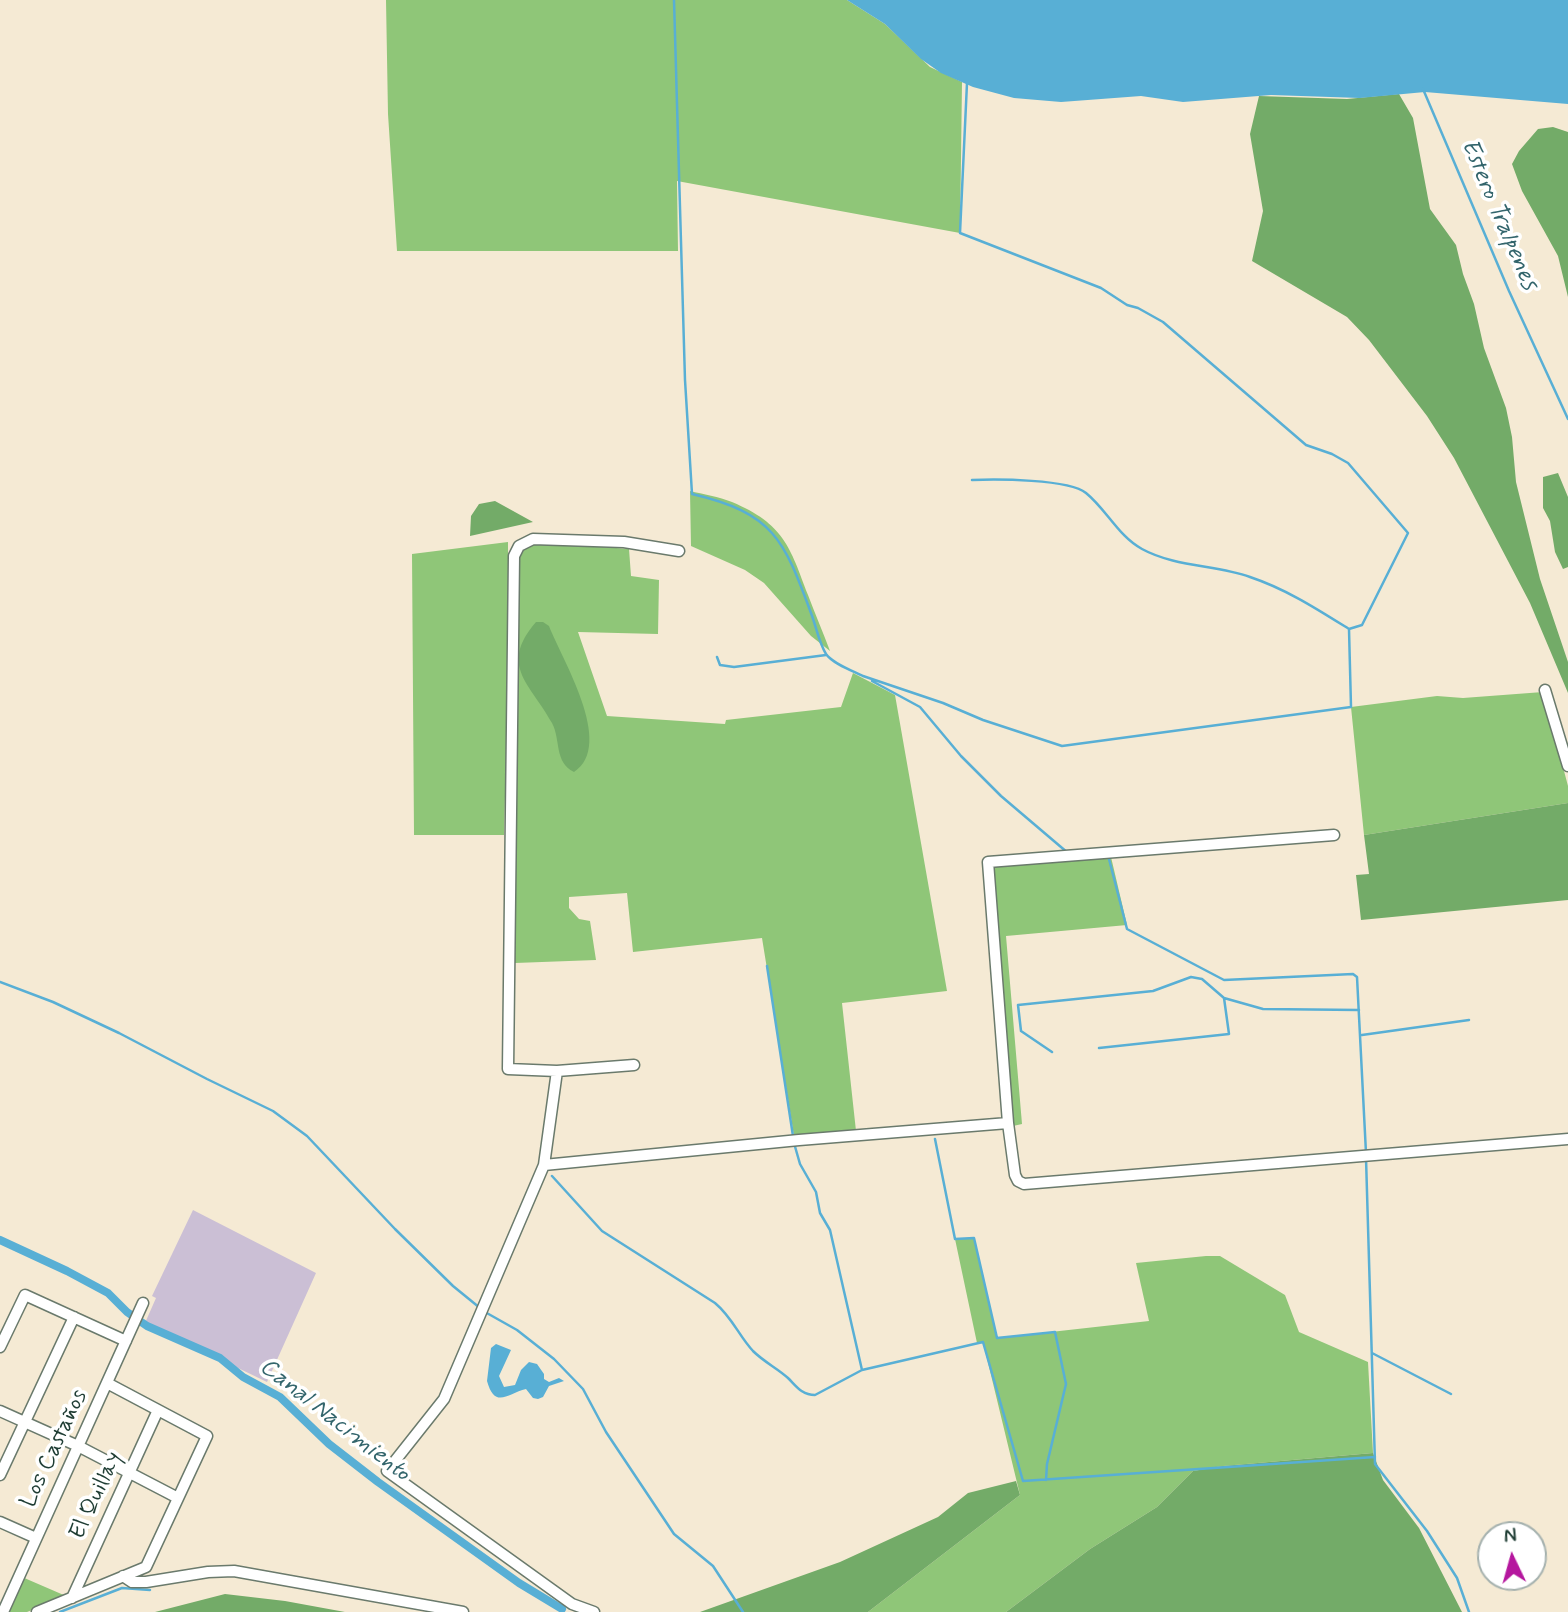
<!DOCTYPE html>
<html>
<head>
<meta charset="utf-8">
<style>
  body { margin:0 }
  #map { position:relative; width:1568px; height:1612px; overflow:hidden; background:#f5ead4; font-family:Mynerve,sans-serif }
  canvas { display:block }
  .north { position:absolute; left:1477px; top:1521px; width:70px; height:70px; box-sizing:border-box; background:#fff; border:2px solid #a5b1ae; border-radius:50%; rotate:355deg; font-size:19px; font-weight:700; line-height:28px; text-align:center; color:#1f3d34 }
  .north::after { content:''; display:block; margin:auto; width:24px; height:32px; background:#b5179e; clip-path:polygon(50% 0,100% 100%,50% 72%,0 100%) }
</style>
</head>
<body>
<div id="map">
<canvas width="1568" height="1612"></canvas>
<div class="north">N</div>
</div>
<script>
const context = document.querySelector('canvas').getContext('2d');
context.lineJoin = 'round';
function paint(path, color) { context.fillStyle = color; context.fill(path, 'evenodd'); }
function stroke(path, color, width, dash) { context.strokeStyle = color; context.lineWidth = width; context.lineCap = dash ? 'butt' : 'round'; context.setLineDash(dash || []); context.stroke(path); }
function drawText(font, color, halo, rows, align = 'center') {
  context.font = font + ' Mynerve,sans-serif'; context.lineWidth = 7; context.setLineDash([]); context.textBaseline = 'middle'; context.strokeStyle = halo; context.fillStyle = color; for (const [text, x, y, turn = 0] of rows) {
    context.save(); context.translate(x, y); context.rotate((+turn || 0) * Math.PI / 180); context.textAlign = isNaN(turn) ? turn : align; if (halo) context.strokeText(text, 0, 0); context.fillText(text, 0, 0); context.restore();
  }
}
const industrial = new Path2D(`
  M193,1210L316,1273L267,1382L145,1323L156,1298L152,1296Z`);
const green = new Path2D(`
  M386,0H847L885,24L930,67L962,82L960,233L677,181L678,251H397L388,114Z
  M690,491C703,494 719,497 732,502C784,524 790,547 808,595C815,614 823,632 830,651L811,636L764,583L745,570L691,546Z
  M508,542V682L504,835H414L412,554Z
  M539,542L629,549L631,576L659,580L658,634L578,632L607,716L725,724L726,720L841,707L853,673L895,695L947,991L842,1003L856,1131L794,1136L762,938L633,952L627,893L569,897V908L579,919L590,921L596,960L515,963L517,558L526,546Z
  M1543,692L1568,786V803L1364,835L1351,707L1437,696L1463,698Z
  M1111,857L1127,925L1006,936L1022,1124L1013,1126L993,865Z
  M974,1238L997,1338L1149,1321L1136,1263L1206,1256H1220L1285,1295L1299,1332L1368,1362L1373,1453L1223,1466L1193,1471L1157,1507L1090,1549L1006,1612H868L1020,1495L983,1342L977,1343L955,1239Z
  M22,1577L66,1596L27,1612H6Z`);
const forest = new Path2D(`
  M1399,94L1413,118L1430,209L1456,245L1463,274L1474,304L1484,348L1506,408L1512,437L1516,482L1540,579L1568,662V693L1530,603L1454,458L1427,416L1369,340L1347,317L1252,261L1263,211L1250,134L1259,96L1347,99Z
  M1553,127L1568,132V297L1558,256L1522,191L1512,164L1519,151L1538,129Z
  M1558,473L1568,497V567L1563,569L1555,552L1550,521L1543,508V477Z
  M495,501L533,522L470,536L471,516L479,504Z
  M536,622H543L549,626C561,658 616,745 574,772C554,762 561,740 552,723C531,684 498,666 536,622Z
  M1568,803V900L1361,920L1356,875L1369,874L1364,835Z
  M1373,1453L1383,1480L1419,1528L1462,1612H1006L1090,1549L1157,1507L1193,1471L1223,1466Z
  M1016,1481L1020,1495L868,1612H700L840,1562L938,1517L968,1493Z
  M225,1594L285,1601L345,1612H155Z`);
const water = new Path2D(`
  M847,0H1568V104L1425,92L1360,98L1271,95L1183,102L1141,96L1061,102L1014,98L973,87L941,73L921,59L885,24Z
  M496,1344L511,1350L499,1376L504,1387L515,1385L521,1370L529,1362L537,1364L544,1374V1379L549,1382L559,1378L564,1381L549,1386L543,1397L538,1399L533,1398L526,1389C508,1393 495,1410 487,1381L491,1348Z`);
const stream = new Path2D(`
  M674,0L685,380L692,494C774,513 784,540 811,613C816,626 819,643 826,654C833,664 853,671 863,676
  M1423,89L1509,291L1568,419
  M972,480C996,479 1069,479 1086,493C1106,509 1119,537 1142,549C1175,567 1216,565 1250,577C1286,589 1317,609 1349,629
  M717,657L720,665L734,667L826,655
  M863,676L943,703L983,720L1062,746L1351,707L1349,629L1362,625L1408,533L1348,463L1332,454L1306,445L1163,322L1138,308L1127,305L1101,288L960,233L967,83
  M872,681L920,707L961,756L1001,796L1068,853
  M1109,859L1127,929L1224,980L1353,974L1357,977L1366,1153
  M767,966L793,1136
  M0,982L53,1002L119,1033L207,1079L273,1111L307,1136L395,1229L453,1286L480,1308
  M1362,1035L1469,1020
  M1099,1048L1229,1034L1224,998
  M1052,1052L1021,1031L1018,1005L1153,991L1191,977L1202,979L1224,998L1263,1009L1359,1010
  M935,1139L955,1239L974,1238L997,1338L1055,1332L1066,1384L1047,1464L1046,1480
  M794,1143L800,1164L816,1192L820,1213L830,1230L862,1370L983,1342L1023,1481L1375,1457
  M1366,1158L1375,1464L1427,1531L1457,1578L1469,1612
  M552,1176L602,1231L715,1303C732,1317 739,1336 753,1351C764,1362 777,1368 788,1378C797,1387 802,1395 815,1395L862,1370
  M485,1312L517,1330L554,1359L583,1389L606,1432L674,1534L713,1566L743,1612
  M1372,1353L1451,1394
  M60,1612L122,1588L150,1590`);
const canal = new Path2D(`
  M0,1240L67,1271L108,1293L127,1312L147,1326L220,1358L243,1377L280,1397L329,1444L378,1482L519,1583L562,1609`);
const minor = new Path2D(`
  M1545,690L1568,766
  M557,1071L508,1069L514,556L519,546L533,539L624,542L679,551
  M1008,1123L1015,1175L1018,1181L1024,1184L1568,1139
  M544,1165L557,1071L634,1065
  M0,1347L25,1295L126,1341
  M0,1411L78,1446L178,1498
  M0,1475L74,1317
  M0,1522L36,1538
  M123,1576L132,1582H146L208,1572L234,1571L463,1612
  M72,1598L158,1410
  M3,1612L143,1303
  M37,1612L146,1567L207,1436L107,1383
  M594,1612L572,1604L387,1471L444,1399L544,1165L799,1140L1008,1123L988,862L1334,835`);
const streetNames = [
  ["Los Castaños",55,1449,-65],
  ["El Quillay",97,1496,-65]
];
const waterNames = [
  ["Estero Tralpenes",1498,215,67],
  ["Canal Nacimiento",334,1421,38]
];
paint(industrial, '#cbbfd5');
paint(green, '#8fc678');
paint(forest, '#73ab68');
paint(water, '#58afd5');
stroke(stream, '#58afd5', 2.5);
stroke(canal, '#58afd5', 8);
stroke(minor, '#6a7a6c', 13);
stroke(minor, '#fff', 10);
drawText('23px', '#1f3d34', '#fff', streetNames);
drawText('italic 24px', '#33656c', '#fff', waterNames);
</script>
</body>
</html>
